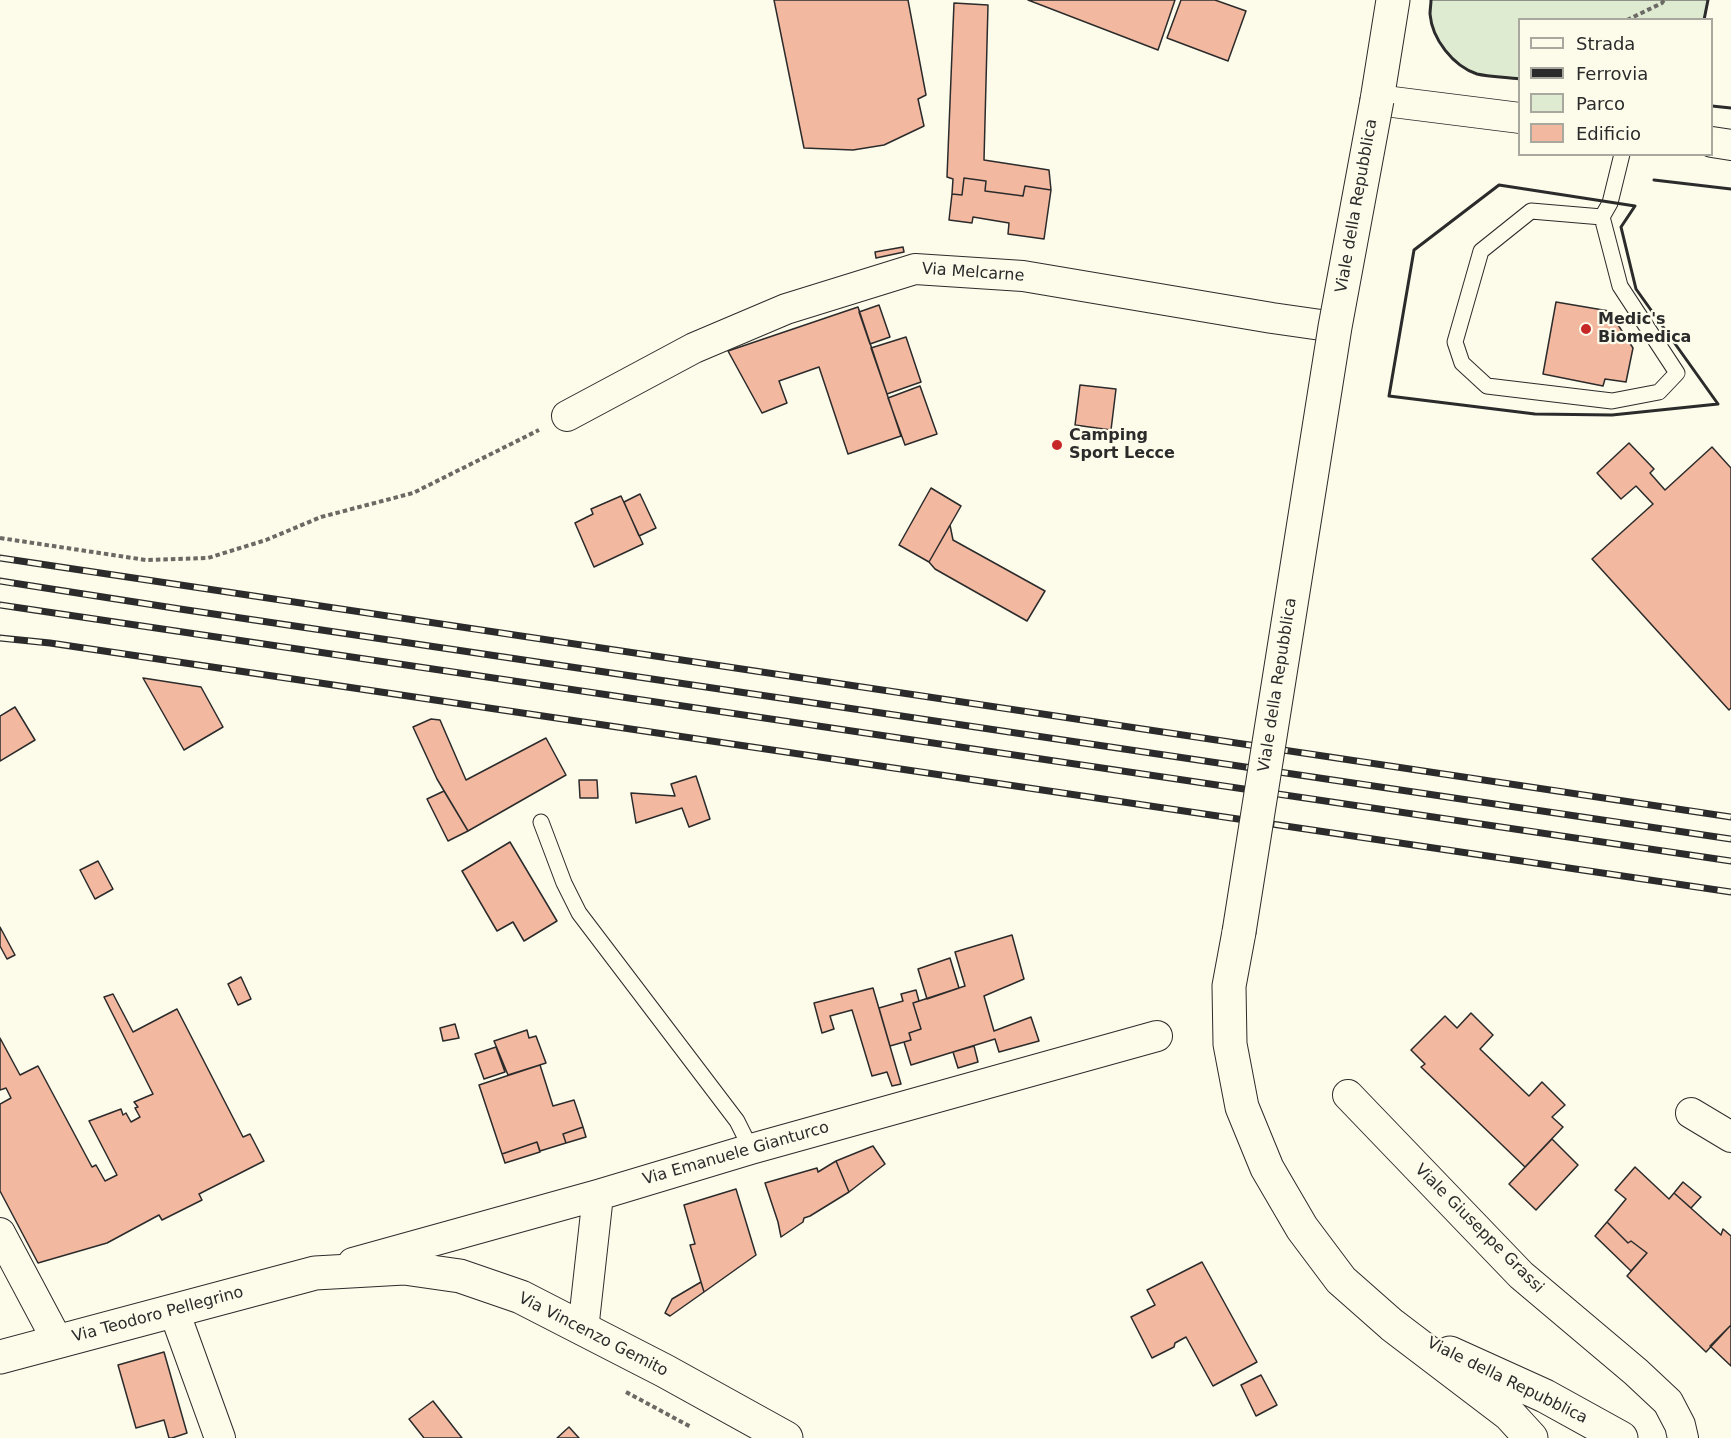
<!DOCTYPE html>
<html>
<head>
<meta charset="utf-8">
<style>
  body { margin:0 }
  #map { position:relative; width:1731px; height:1438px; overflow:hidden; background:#fdfbea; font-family:"DejaVu Sans",sans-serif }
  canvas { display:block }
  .legend { position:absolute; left:1518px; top:18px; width:195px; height:138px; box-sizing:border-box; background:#fdfbea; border:2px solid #a9a89e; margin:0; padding:8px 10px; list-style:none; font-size:18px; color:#2b2b2b }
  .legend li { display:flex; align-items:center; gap:12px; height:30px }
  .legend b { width:30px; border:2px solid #a9a89e }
</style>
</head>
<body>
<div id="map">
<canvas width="1731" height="1438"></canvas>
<ul class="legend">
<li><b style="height:8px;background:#fdfbea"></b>Strada</li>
<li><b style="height:8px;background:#2b2b2b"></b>Ferrovia</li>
<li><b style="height:16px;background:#deebd1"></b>Parco</li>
<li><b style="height:16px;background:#f2b8a0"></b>Edificio</li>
</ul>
</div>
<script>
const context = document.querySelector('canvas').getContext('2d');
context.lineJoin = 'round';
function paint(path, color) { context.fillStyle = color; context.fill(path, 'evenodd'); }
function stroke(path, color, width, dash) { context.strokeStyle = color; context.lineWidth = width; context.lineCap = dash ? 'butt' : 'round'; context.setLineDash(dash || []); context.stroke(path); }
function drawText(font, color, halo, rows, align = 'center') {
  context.font = font + ' "DejaVu Sans",sans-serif'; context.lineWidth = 4.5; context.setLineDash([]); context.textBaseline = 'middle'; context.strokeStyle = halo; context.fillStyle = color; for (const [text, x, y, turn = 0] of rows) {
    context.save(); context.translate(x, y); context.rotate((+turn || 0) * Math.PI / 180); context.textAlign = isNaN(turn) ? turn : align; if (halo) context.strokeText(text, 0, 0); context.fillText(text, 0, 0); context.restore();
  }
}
const green = new Path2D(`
  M1431,0H1708L1704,19L1520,20L1519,79C1506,77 1490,77 1477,74C1453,66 1432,39 1430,14C1430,10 1431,4 1431,0Z`);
const building = new Path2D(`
  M774,0H908L926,95L918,99L924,126L884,145L853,150L804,148Z
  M1028,0H1175L1158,50Z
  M1181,0H1215L1246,11L1228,61L1167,38Z
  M954,3L988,5L984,160L1049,170L1051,190L1025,186L1023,196L985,191L986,181L964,178L962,195L952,194L953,179L947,177Z
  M964,178L986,181L985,191L1023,196L1025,186L1051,190L1044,239L1008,234L1009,223L973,217L972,223L949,220L952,194L962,195Z
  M903,247L904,252L876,258L875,252Z
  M1556,302L1609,311L1633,348L1626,382L1605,379L1603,386L1543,374Z
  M879,305L890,337L870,344L859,312Z
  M858,307L901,436L848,454L819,367L779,381L787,403L762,413L728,351Z
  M906,337L921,382L887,394L871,348Z
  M1080,385L1116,389L1111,430L1075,425Z
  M920,386L937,434L905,445L888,398Z
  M1629,443L1654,469L1650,473L1665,490L1712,447L1731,468V708L1729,710L1592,559L1653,504L1636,486L1621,499L1597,473Z
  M931,488L961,506L929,562L899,545Z
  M640,494L656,528L639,536L624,502Z
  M621,496L643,544L594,567L575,523L593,514L591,509Z
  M950,525L953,540L1045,591L1027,621L935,569L929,562Z
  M143,678L201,687L223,727L184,750Z
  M15,707L35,740L0,761V716Z
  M431,719L440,720L466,780L546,738L566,775L468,831L437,779L413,727Z
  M696,776L710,819L689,827L682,808L636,823L631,793L675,796L671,784Z
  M579,780H597L598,798H580Z
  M444,791L468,831L448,841L427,799Z
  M510,842L557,921L524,941L513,922L497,931L462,871Z
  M98,861L113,889L95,899L80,870Z
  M0,927L15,955L7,959L0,946Z
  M1012,935L1024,979L984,996L994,1031L1031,1017L1039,1041L999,1052L995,1039L911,1065L904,1042L911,1040L909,1033L921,1029L913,1003L965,986L955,952Z
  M950,958L959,988L927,999L918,969Z
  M241,977L251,999L238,1005L228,984Z
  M873,988L901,1084L892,1086L887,1072L872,1076L852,1010L830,1016L834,1029L822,1033L814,1003Z
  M916,990L919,1001L913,1003L921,1029L909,1033L911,1040L890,1046L879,1008L903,1001L901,994Z
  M113,994L133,1032L177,1009L243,1137L250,1134L264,1161L199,1194L202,1200L162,1220L159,1215L107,1243L38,1263L0,1191V1104L11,1098L6,1088L0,1090V1038L20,1075L38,1066L92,1167L96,1165L105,1181L117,1175L89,1121L121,1109L123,1115L126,1113L131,1122L140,1117L135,1108L138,1107L134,1102L153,1094L104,997Z
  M1471,1013L1493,1035L1480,1049L1529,1096L1542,1082L1565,1105L1552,1117L1563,1127L1525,1167L1421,1067L1425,1064L1411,1050L1445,1016L1457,1028Z
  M455,1024L459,1038L443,1041L440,1028Z
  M527,1030L529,1038L536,1036L546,1063L508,1075L494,1041Z
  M974,1046L978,1062L958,1068L953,1052Z
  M496,1047L505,1072L484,1079L475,1054Z
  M540,1065L553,1106L574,1100L583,1127L563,1134L566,1143L540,1151L537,1142L502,1154L479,1085Z
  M583,1127L586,1137L566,1143L563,1134Z
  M1552,1139L1578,1165L1536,1210L1509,1184Z
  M537,1142L540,1152L505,1163L502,1154Z
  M873,1146L885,1164L849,1192L836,1161Z
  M836,1161L849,1192L810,1216L804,1218L803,1222L781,1237L778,1222L765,1183L817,1168L818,1172Z
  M1635,1167L1669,1199L1674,1193L1721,1235L1723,1229L1731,1236V1325L1706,1352L1627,1276L1647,1253L1631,1241L1628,1243L1607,1222L1626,1199L1615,1190Z
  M1683,1182L1701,1197L1691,1208L1674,1193Z
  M736,1189L756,1255L704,1292L690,1245L695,1244L684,1205Z
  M1607,1222L1628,1243L1631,1241L1647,1253L1631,1271L1595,1236Z
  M1202,1262L1257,1362L1213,1386L1186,1337L1175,1343L1174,1347L1152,1358L1131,1317L1155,1305L1147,1290Z
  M701,1282L704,1292L670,1316L665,1313L672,1299Z
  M1731,1325V1366L1710,1346Z
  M164,1352L187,1433L172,1438H169L164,1420L136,1428L118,1365Z
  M1261,1375L1277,1405L1256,1416L1241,1385Z
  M433,1401L462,1438H424L409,1419Z
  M569,1427L579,1438H557Z`);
const path = new Path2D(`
  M1627,20L1662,3L1664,0
  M0,538L146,560L208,558L266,540L321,517L413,493L539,430
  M626,1392L691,1427`);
const service = new Path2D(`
  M1602,217L1531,211L1481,251L1455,342L1462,363L1487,386L1612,401L1659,392L1677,373L1620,286L1602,217L1610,203L1622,154
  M541,822L564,883L579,913L737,1121L751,1149`);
const minor = new Path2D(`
  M1377,100L1520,118
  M1712,142L1731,145
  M567,416L694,348L786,309L915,269L1023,276L1272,318L1335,327
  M1348,1095L1521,1275L1636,1372L1668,1402L1680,1425L1683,1438
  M1691,1113L1731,1137
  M0,1233L58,1342
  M353,1263L598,1195L751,1149L1157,1036
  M174,1311L220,1438
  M583,1330L598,1195`);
const tertiary = new Path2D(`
  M0,1357L315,1273L404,1268L460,1276L521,1297L665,1371L786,1438`);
const secondary = new Path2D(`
  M1377,100L1393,0
  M1239,932L1229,986L1230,1044L1242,1107L1267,1168L1302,1228L1341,1280L1392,1325L1509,1414L1531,1438
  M1450,1353L1545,1396L1621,1438`);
const rail = new Path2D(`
  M0,558L1731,817
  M0,581L180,609L1731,839
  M0,605L1731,861
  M0,638L50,643L1731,892`);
const secondaryBridge = new Path2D(`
  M1239,932L1335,327L1377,100`);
const wall = new Path2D(`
  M1431,0C1431,4 1430,10 1430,14C1432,39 1453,66 1477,74C1490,77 1506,77 1520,79
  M1704,20L1708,0
  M1712,106L1731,108
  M1654,180L1731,189
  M1499,185L1635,206L1621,227L1636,289L1718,404L1612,415L1535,414L1389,396L1414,250Z`);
const markers = [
  [1586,329,6,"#c62828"],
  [1057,445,6,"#c62828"]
];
const streetNames = [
  ["Viale della Repubblica",1357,206,-80],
  ["Via Melcarne",973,273,4],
  ["Viale della Repubblica",1278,685,-81],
  ["Via Emanuele Gianturco",736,1154,-16],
  ["Viale Giuseppe Grassi",1479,1229,45],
  ["Via Teodoro Pellegrino",158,1315,-15],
  ["Via Vincenzo Gemito",593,1335,27],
  ["Viale della Repubblica",1507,1381,26]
];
const poiNames = [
  ["Medic's",1598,320],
  ["Biomedica",1598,338],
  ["Camping",1069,436],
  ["Sport Lecce",1069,454]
];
paint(green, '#deebd1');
stroke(green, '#74746e', 1.5);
paint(building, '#f2b8a0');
stroke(building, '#2b2b2b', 1.5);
stroke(service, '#2b2b2b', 17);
stroke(minor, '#2b2b2b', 32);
stroke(tertiary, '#2b2b2b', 35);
stroke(secondary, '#2b2b2b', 35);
stroke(path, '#6a6964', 4, [4.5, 3]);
stroke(service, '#fdfbea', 15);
stroke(minor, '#fdfbea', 30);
stroke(tertiary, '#fdfbea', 33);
stroke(secondary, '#fdfbea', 33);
stroke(rail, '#2b2b2b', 7);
stroke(rail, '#fdfbea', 4.5, [14]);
stroke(secondaryBridge, '#2b2b2b', 35, []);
stroke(secondaryBridge, '#fdfbea', 33);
stroke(wall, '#2b2b2b', 3);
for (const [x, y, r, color] of markers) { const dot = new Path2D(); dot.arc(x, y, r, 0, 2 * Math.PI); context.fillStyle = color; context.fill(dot); stroke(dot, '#fdfbea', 2); }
drawText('16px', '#2b2b2b', '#fdfbea', streetNames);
drawText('bold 16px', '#2b2b2b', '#fdfbea', poiNames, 'left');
</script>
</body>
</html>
